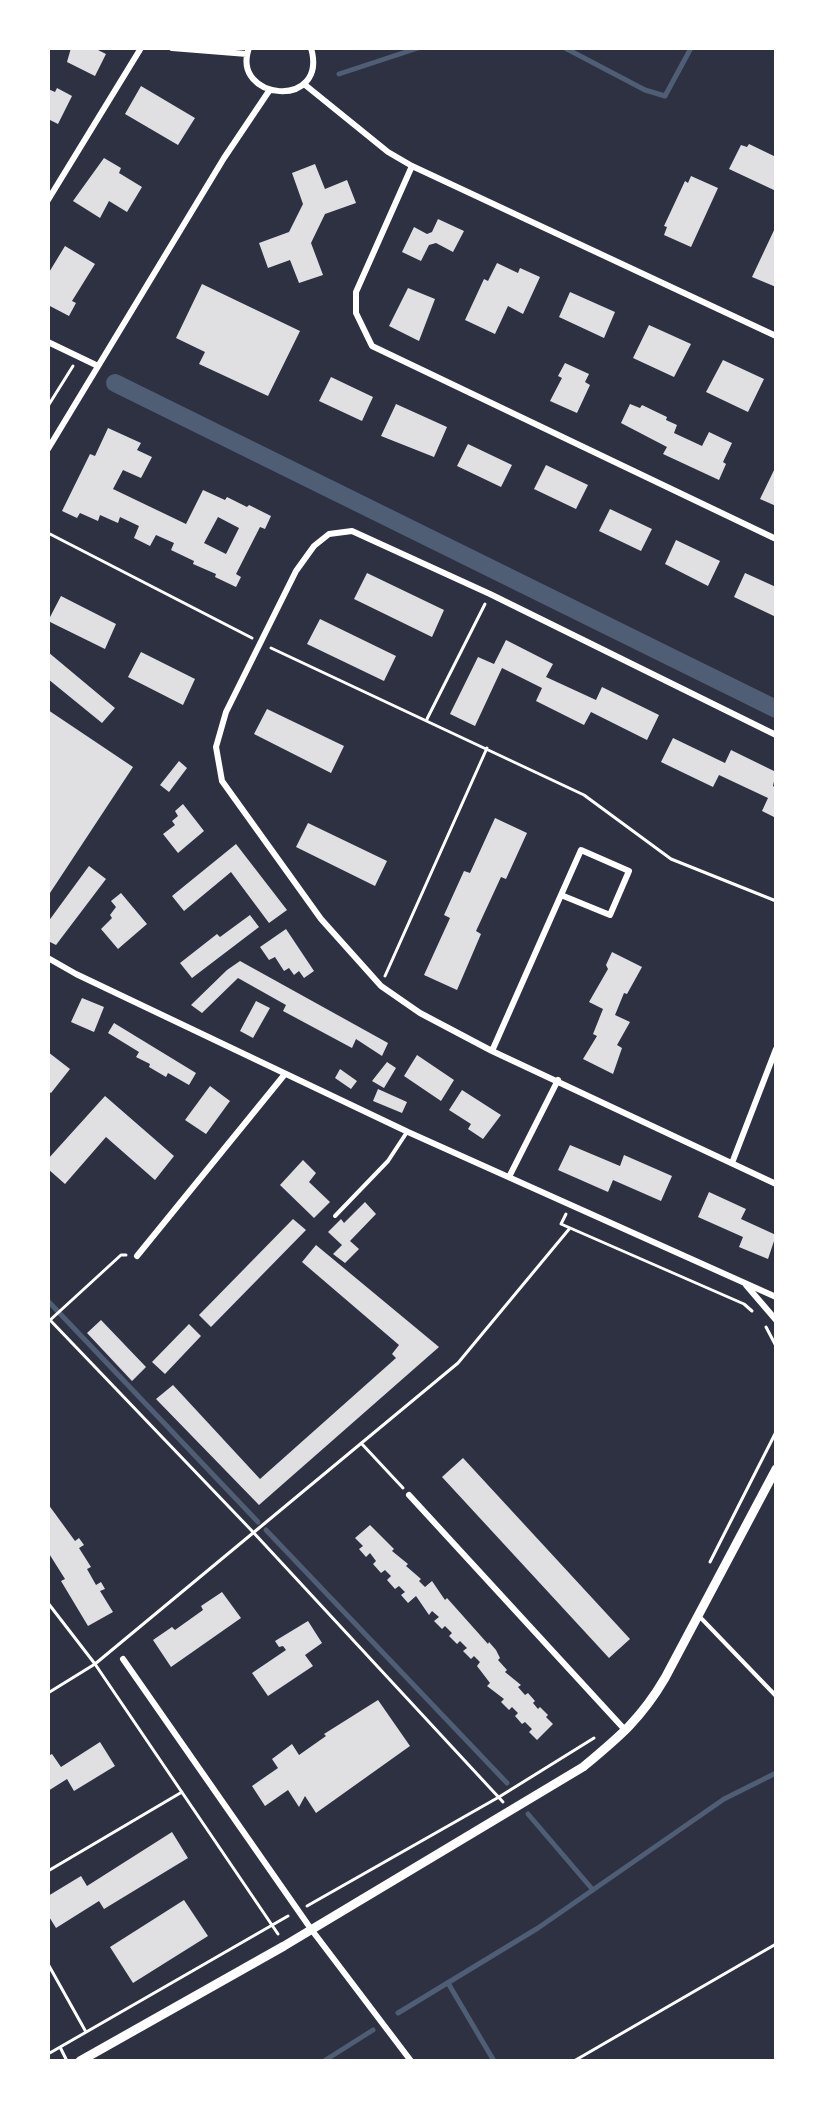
<!DOCTYPE html>
<html>
<head>
<meta charset="utf-8">
<style>
  body { margin:0 }
  #map { position:relative; width:824px; height:2109px; overflow:hidden; background:#2d3142; font-family:"Source Sans 3",sans-serif }
  canvas { display:block }
  .frame { position:absolute; inset:0; border:50px solid #fff; pointer-events:none }
</style>
</head>
<body>
<div id="map">
<canvas width="824" height="2109"></canvas>
<div class="frame"></div>
</div>
<script>
const context = document.querySelector('canvas').getContext('2d');
context.lineJoin = 'round';
function stroke(path, color, width, dash) { context.strokeStyle = color; context.lineWidth = width; context.lineCap = dash ? 'butt' : 'round'; context.setLineDash(dash || []); context.stroke(path); }
function paint(path, color) { context.fillStyle = color; context.fill(path, 'evenodd'); }
const stream = new Path2D(`
  M565,48L645,90L665,96L691,48
  M339,74L418,48
  M48,1301L258,1522
  M266,1530L507,1783
  M528,1814L593,1890
  M448,1983L494,2061
  M398,2013L538,1928L724,1799L776,1773
  M324,2061L373,2030`);
const canal = new Path2D(`
  M115,383L776,709`);
const building = new Path2D(`
  M71,48H94L106,54L95,76L67,62Z
  M141,86L195,118L178,145L125,114Z
  M57,88L72,96L58,124L48,119V89L55,92Z
  M749,144L776,157V191L729,169L741,145L747,147Z
  M104,158L121,168L119,173L142,187L127,212L109,201L100,218L73,201Z
  M315,164L325,189L347,180L356,203L325,214L311,243L323,275L299,283L290,260L268,268L259,243L289,232L303,204L292,173Z
  M691,176L718,188L691,247L664,235L667,227L664,226L685,181L688,183Z
  M438,219L464,231L453,252L436,243L429,245L421,261L402,252L414,227L427,234L432,232Z
  M776,226V287L752,277Z
  M65,246L95,264L72,301L76,303L69,316L48,305V274Z
  M497,263L518,273L520,268L540,277L523,314L508,306L495,334L465,320L484,279L488,281Z
  M202,284L300,331L268,396L199,364L205,352L176,338Z
  M408,288L435,299L419,341L389,326Z
  M570,292L615,312L604,338L559,317Z
  M649,325L691,344L674,377L633,358Z
  M723,360L764,379L748,412L706,392Z
  M565,363L589,374L585,382L590,385L577,413L550,401L562,378L558,376Z
  M331,377L373,397L362,421L319,401Z
  M396,404L447,427L434,457L381,436Z
  M630,404L640,408L642,405L667,417L666,420L677,425L674,433L702,446L709,432L732,443L723,462L726,464L719,480L663,454L667,447L621,423Z
  M108,428L141,443L137,450L152,457L141,478L123,470L113,489L186,524L203,490L225,500L227,497L247,507L249,505L271,516L265,529L260,527L236,574L241,577L236,587L215,577L216,574L193,564L194,561L171,550L174,543L156,535L150,546L134,538L139,526L120,517L118,523L100,515L98,521L80,513L77,518L62,511L90,454L95,456ZM218,517L239,528L226,554L204,543Z
  M468,444L512,465L501,487L457,466Z
  M546,465L588,485L576,509L534,489Z
  M776,466V506L760,499Z
  M610,509L652,529L641,551L599,531Z
  M676,540L720,561L708,586L665,564Z
  M367,573L444,610L432,637L354,599Z
  M745,573L776,587V617L734,597Z
  M61,596L116,624L105,649L48,621Z
  M320,619L396,656L384,681L307,644Z
  M506,640L553,664L546,677L596,700L602,687L659,715L647,740L591,712L584,725L536,701L542,688L502,668L475,726L450,714L478,657L494,664Z
  M48,652L115,708L102,723L48,679Z
  M141,652L195,679L183,705L128,677Z
  M267,709L344,746L331,773L254,734Z
  M48,710L133,767L48,896Z
  M673,738L725,763L731,750L776,772L773,786L776,788V818L762,811L768,798L719,775L713,787L661,762Z
  M179,761L187,768L169,792L160,785Z
  M183,804L204,831L178,853L163,834L175,825L172,821L178,816L175,811Z
  M495,818L527,833L506,879L501,877L476,931L481,934L457,990L424,975L450,918L444,915L464,871L470,873Z
  M308,823L387,861L375,886L296,847Z
  M236,844L287,910L269,923L231,872L184,911L172,896Z
  M89,866L106,879L56,945L48,941V922Z
  M121,893L147,924L118,949L101,929L112,918L110,915L116,907L111,901Z
  M250,915L259,927L192,978L180,963L217,934L220,937Z
  M286,929L314,971L304,978L299,971L294,975L289,968L284,971L275,957L269,960L260,947Z
  M612,952L642,967L627,994L624,993L615,1015L630,1022L617,1045L622,1048L613,1074L583,1059L597,1036L593,1034L603,1009L589,1002L608,969L606,965Z
  M240,961L388,1043L382,1056L356,1039L352,1048L283,1011L286,1005L238,978L202,1013L191,1005L227,970Z
  M82,998L104,1007L94,1032L71,1022Z
  M256,1001L270,1008L253,1038L240,1031Z
  M114,1023L196,1073L189,1085L168,1073L166,1077L149,1067L150,1064L136,1057L139,1052L108,1033Z
  M48,1052L70,1069L51,1093L48,1091Z
  M417,1055L454,1080L441,1101L404,1076Z
  M387,1062L396,1068L384,1088L372,1081Z
  M340,1069L357,1081L351,1089L335,1078Z
  M210,1086L230,1101L206,1134L185,1120Z
  M378,1089L407,1102L402,1113L373,1101Z
  M462,1090L501,1115L483,1139L468,1129L471,1124L449,1110Z
  M105,1096L174,1156L155,1180L106,1137L65,1184L48,1169V1159Z
  M570,1145L620,1166L624,1155L672,1176L661,1201L613,1180L608,1192L558,1170Z
  M303,1160L316,1173L309,1182L330,1202L314,1218L280,1185Z
  M709,1192L746,1209L741,1219L776,1235L768,1259L739,1247L743,1237L698,1217Z
  M365,1202L376,1214L350,1241L359,1249L345,1263L333,1254L342,1245L328,1232L341,1219L344,1223Z
  M293,1219L306,1230L211,1327L199,1315Z
  M316,1245L439,1347L259,1505L156,1399L173,1385L260,1479L396,1358L392,1354L399,1345L302,1262Z
  M101,1320L146,1367L132,1381L87,1333Z
  M189,1324L201,1336L165,1374L152,1362Z
  M463,1458L630,1639L609,1658L442,1477Z
  M48,1504L75,1541L79,1538L84,1545L79,1548L91,1567L87,1569L96,1585L101,1582L105,1589L100,1591L113,1612L88,1626L61,1581L65,1579L48,1552Z
  M370,1525L394,1549L392,1551L408,1564L406,1566L421,1579L419,1581L425,1587L432,1581L445,1600L447,1598L488,1644L489,1642L496,1650L500,1658L498,1660L507,1670L505,1672L521,1685L518,1687L525,1695L528,1693L535,1701L533,1703L538,1709L540,1707L548,1715L546,1717L553,1724L537,1740L529,1732L532,1729L525,1722L522,1724L515,1716L518,1713L512,1707L509,1710L501,1702L504,1699L487,1686L490,1683L477,1666L480,1662L474,1656L471,1659L463,1651L467,1648L460,1641L457,1644L449,1636L452,1633L445,1626L442,1629L434,1621L439,1617L432,1611L429,1615L416,1596L408,1603L401,1595L405,1592L399,1586L395,1589L387,1580L391,1576L385,1570L381,1573L373,1564L376,1561L370,1553L366,1557L359,1549L363,1546L355,1538Z
  M222,1592L241,1618L171,1667L153,1640L172,1627L175,1630L203,1610L201,1606Z
  M308,1621L322,1643L305,1655L313,1666L268,1696L252,1673L286,1650L283,1646L279,1647L275,1641Z
  M378,1700L410,1746L316,1813L305,1796L299,1807L288,1790L265,1806L252,1786L278,1768L272,1759L292,1744L299,1755L326,1736L324,1734Z
  M100,1742L115,1766L74,1791L67,1779L48,1791V1756L52,1754L61,1767Z
  M172,1832L188,1858L104,1909L99,1901L56,1928L48,1915V1896L81,1876L87,1886Z
  M184,1900L208,1936L133,1983L110,1947Z`);
const path = new Path2D(`
  M48,406L73,366
  M48,533L252,638
  M271,648L584,795L671,859L776,901
  M427,719L485,604
  M385,976L487,748
  M566,1214L561,1224L744,1304L752,1311
  M50,1320L253,1532L503,1802
  M48,1322L121,1255H126
  M766,1327L776,1346
  M361,1443L403,1488
  M710,1562L776,1432
  M48,1603L95,1664L278,1934
  M48,1693L95,1664L458,1363L570,1228
  M48,1871L182,1792
  M307,1906L499,1797L594,1738
  M48,1964L86,2032
  M60,2047L67,2061
  M48,2054L288,1916
  M574,2061L776,1944`);
const service = new Path2D(`
  M335,1216L388,1161L407,1132
  M699,1616L776,1696`);
const minor = new Path2D(`
  M172,48L247,54
  M249,48C230,101 329,110 311,48
  M304,84L388,152L412,166L776,336
  M412,166L356,292V313L372,346L776,539
  M48,200L141,48
  M48,342L98,366
  M48,449L224,158L269,91
  M776,735L490,594L352,531L329,534L314,546L296,571L226,712L216,747L222,781L321,919L381,986L420,1013L492,1051L776,1184
  M48,958L76,974L408,1132L776,1297
  M492,1051L561,895L610,915L629,871L581,850L561,895
  M732,1163L776,1049
  M509,1177L558,1080
  M137,1256L285,1074
  M746,1285L776,1320
  M409,1495L626,1731
  M123,1659L311,1929L411,2061`);
const tertiary = new Path2D(`
  M80,2061L284,1946L583,1767C619,1737 641,1719 665,1678L776,1469`);
stroke(stream, '#4f5d75', 5);
stroke(canal, '#4f5d75', 18);
paint(building, '#e0e0e3');
stroke(path, '#fff', 3);
stroke(service, '#fff', 4);
stroke(minor, '#fff', 6);
stroke(tertiary, '#fff', 9);
</script>
</body>
</html>
